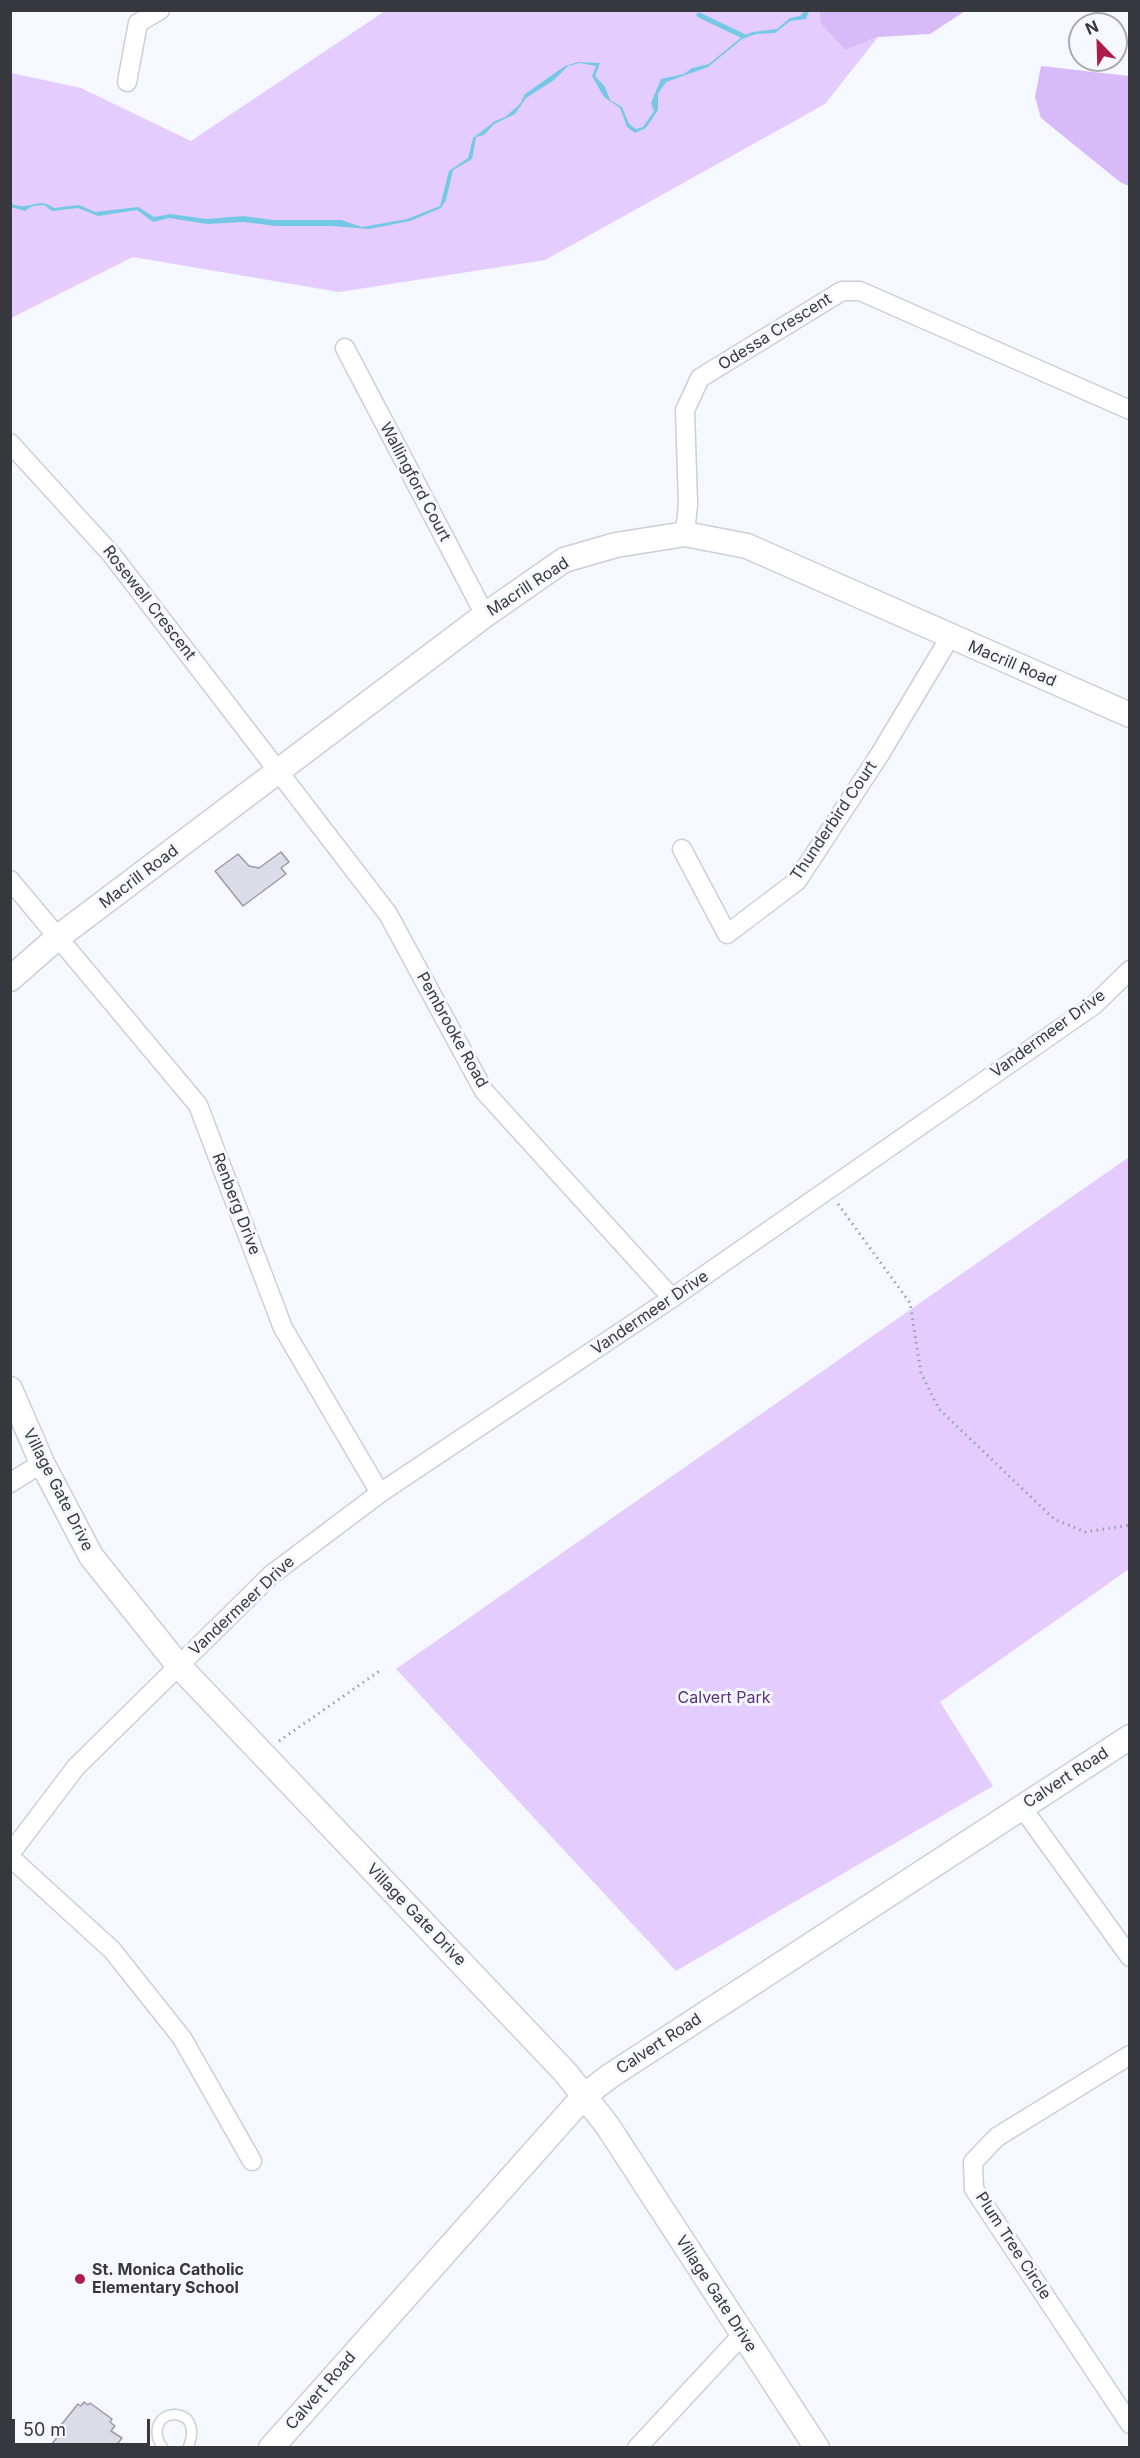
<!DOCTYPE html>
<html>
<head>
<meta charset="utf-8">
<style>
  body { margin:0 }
  #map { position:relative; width:1140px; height:2458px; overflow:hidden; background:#f5f8ff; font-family:Inter,sans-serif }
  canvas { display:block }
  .frame { position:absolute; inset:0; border:12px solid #36383d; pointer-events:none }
  .north { position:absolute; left:1068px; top:12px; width:60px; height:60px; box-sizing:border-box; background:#f5f8ff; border:2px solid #a9abb1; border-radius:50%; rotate:337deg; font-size:16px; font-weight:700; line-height:24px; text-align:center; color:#36383d }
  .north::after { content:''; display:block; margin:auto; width:21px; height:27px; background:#ae1c4b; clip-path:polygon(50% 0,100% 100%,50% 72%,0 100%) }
  .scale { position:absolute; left:12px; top:2419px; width:138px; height:27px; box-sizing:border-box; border:3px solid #36383d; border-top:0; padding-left:8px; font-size:18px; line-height:21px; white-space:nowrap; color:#36383d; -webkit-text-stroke:4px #f5f8ff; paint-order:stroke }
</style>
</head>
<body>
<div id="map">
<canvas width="1140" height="2458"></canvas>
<div class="frame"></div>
<div class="north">N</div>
<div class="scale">50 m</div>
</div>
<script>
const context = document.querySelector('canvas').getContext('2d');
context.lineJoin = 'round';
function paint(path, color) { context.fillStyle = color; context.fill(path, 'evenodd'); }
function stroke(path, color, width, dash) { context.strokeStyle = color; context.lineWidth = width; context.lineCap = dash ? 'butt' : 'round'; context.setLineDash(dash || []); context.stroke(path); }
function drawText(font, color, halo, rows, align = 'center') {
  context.font = font + ' Inter,sans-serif'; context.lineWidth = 6; context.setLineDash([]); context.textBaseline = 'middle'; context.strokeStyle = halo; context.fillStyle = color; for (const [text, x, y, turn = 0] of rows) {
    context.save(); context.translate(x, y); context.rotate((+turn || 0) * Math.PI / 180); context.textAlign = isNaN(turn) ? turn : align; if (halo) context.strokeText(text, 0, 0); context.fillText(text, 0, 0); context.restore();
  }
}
const green = new Path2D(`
  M385,11H819L821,24L845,50L878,37L825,104L545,260L339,292L133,257L11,318V73L81,88L191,141Z
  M1129,1157V1569L940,1702L993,1786L676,1971L396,1669Z`);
const forest = new Path2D(`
  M819,11V10L965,11L930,34L878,37L845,50L821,24Z
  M1041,66L1129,76V186L1120,182L1041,118L1035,97Z`);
const water = new Path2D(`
  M805,11H809L806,19L790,21L775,33L756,34L742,39L708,67L666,82L658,94V110L646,128L635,133L627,127L620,108L604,97L592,76L596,66L580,63L568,66L554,80L526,98L515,114L494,124L484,135L476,137L472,159L453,170L446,200L441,208L410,221L369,229L332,226H276L244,222L207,224L169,218L153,222L137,210L98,216L78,208L52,211L44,205L32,206L25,211L11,207V204C15,205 21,207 25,206C38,204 42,200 54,208L79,205L95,212L138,207L154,217L170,214L207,219L243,216L273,220H341L362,227L407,219L440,206L449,171L468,158L473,138L495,121L505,117L520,104L525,94L565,66L578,62L600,63L595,76L605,87L610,100L622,107L629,124L636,129L643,127L654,111L651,103L661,79L684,74L692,68L709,64L743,36L753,32L777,29L790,18L800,16Z`);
const stream = new Path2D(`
  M699,15L743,36`);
const building = new Path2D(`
  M281,852L289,862L281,868L286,874L243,906L215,871L238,854L249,866L259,868Z
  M84,2402L88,2405L90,2403L112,2419L110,2422L115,2426L111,2431L122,2438L114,2448H49L64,2428L61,2425L78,2404L81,2406Z`);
const path = new Path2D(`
  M838,1204L910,1303L921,1373L939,1409L1054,1519L1085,1532L1130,1525
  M279,1741L381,1670`);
const service = new Path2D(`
  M163,2448C147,2427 166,2405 187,2419C194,2429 192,2437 188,2448`);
const minor = new Path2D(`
  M127,82L138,23L160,10
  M345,348L485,615
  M10,443L112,555L388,914L484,1091L672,1298
  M685,534L688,504L685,410L700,378L842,291H860L1130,410
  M682,849L727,934L797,881L880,754L950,637
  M10,880L198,1105L283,1328L380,1493
  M10,1483L42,1463
  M1021,1806L1130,1957
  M10,1854L76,1767L271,1575L380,1493L672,1298L1094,1005L1130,970
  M10,1857L112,1950L182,2038L252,2161
  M1130,2055L997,2137L973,2162L974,2189L1130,2424
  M637,2448L742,2335`);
const tertiary = new Path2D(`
  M10,979L57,938L485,615L564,560L616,545L685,534L747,546L1130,715
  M10,1389L42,1463L91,1556L178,1665L565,2072L607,2125L817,2448
  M271,2448L585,2095L610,2076L1130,1737`);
const markers = [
  [80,2279,6,"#ae1c4b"]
];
const streetNames = [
  ["Odessa Crescent",775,332,-32],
  ["Wallingford Court",415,482,62],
  ["Macrill Road",528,587,-33],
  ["Rosewell Crescent",149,603,52],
  ["Macrill Road",1012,664,23],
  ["Thunderbird Court",834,821,-56],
  ["Macrill Road",139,877,-37],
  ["Pembrooke Road",452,1030,61],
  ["Vandermeer Drive",1048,1034,-36],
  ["Renberg Drive",236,1204,69],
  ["Vandermeer Drive",650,1313,-34],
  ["Village Gate Drive",58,1490,63],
  ["Vandermeer Drive",242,1606,-43],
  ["Calvert Road",1066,1778,-33],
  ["Village Gate Drive",416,1915,46],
  ["Calvert Road",659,2044,-33],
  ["Plum Tree Circle",1013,2246,57],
  ["Village Gate Drive",716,2294,57],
  ["Calvert Road",321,2391,-49]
];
const parkNames = [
  ["Calvert Park",724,1698]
];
const poiNames = [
  ["St. Monica Catholic",92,2270],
  ["Elementary School",92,2288]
];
paint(green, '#e4ccfe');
paint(forest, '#d8baf8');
paint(water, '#75c8e5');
stroke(stream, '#75c8e5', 5);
paint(building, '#dcdce8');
stroke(building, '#9b9ba6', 1.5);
stroke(service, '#cacfda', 12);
stroke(minor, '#cacfda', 21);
stroke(tertiary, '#cacfda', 27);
stroke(path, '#9c9fa5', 3, [1.5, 4.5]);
stroke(service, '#fff', 9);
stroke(minor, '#fff', 18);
stroke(tertiary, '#fff', 24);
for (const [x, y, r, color] of markers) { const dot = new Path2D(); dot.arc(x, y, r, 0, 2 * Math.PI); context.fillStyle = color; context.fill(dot); stroke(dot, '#f5f8ff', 2); }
drawText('16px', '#36383d', '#f5f8ff', streetNames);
drawText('16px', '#5a347c', '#f5f8ff', parkNames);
drawText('bold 16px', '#36383d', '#f5f8ff', poiNames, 'left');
</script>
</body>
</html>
